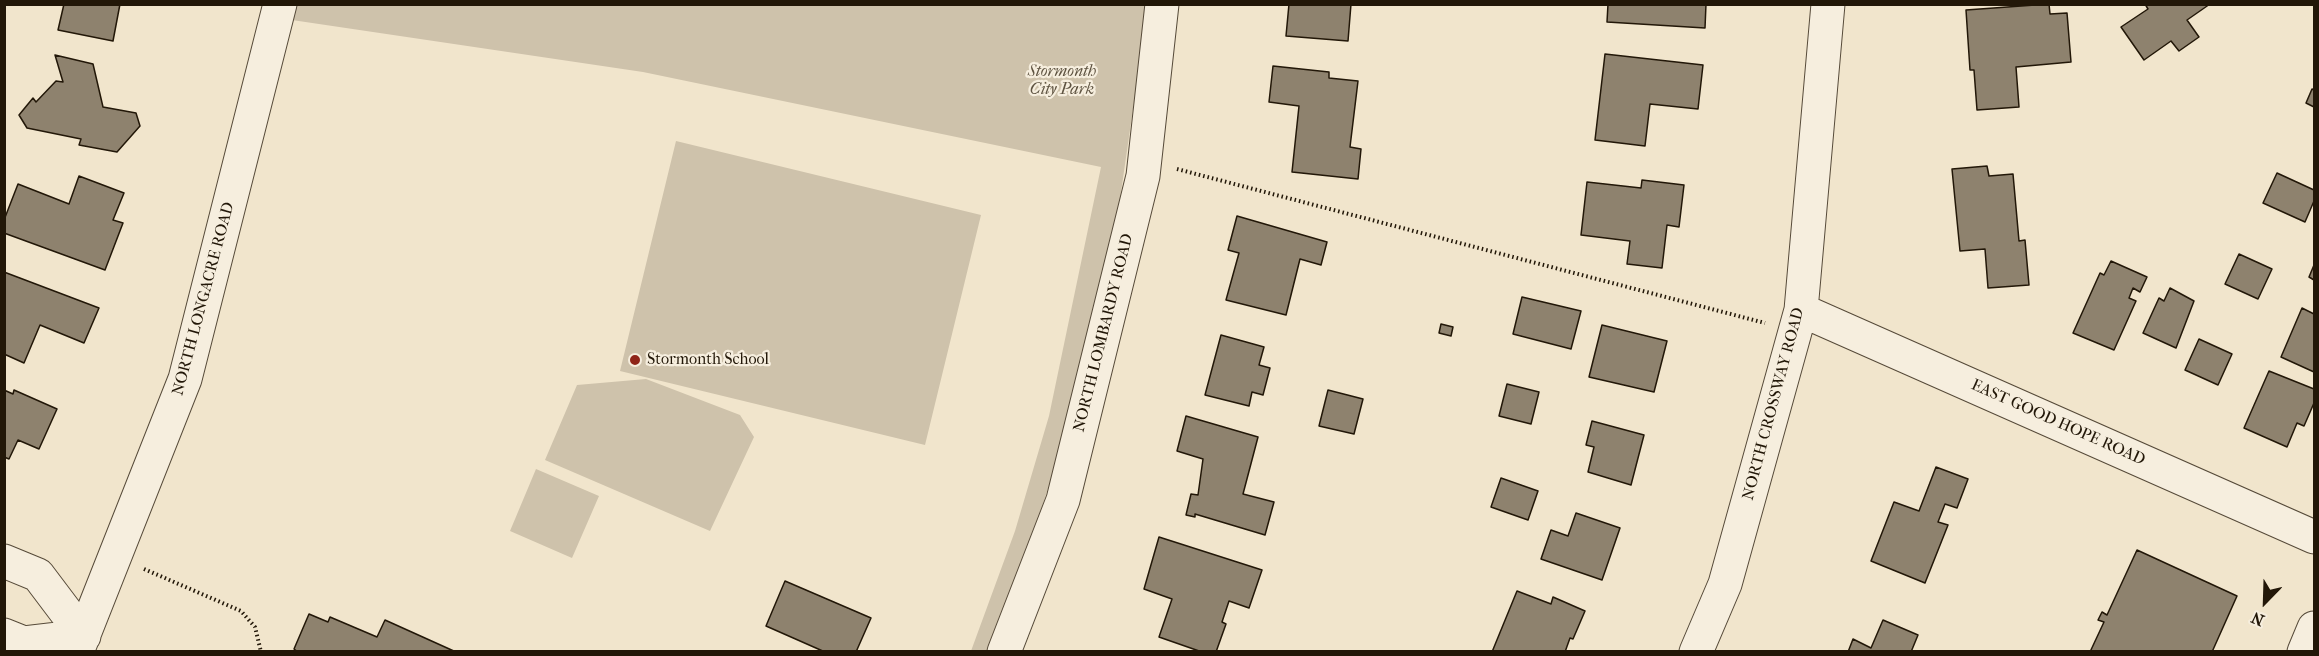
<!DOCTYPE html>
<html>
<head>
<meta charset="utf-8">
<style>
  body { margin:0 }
  #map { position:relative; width:2319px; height:656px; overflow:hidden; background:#f1e5cc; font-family:"IM FELL French Canon",serif }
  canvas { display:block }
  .frame { position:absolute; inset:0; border:6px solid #221708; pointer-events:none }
  .north { position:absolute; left:2235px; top:572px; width:60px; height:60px; -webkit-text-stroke:4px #f6eede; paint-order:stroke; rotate:203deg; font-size:16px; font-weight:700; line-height:24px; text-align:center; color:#221708 }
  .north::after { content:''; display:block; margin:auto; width:21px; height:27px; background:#221708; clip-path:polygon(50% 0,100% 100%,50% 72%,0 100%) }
</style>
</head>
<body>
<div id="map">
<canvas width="2319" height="656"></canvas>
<div class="frame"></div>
<div class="north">N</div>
</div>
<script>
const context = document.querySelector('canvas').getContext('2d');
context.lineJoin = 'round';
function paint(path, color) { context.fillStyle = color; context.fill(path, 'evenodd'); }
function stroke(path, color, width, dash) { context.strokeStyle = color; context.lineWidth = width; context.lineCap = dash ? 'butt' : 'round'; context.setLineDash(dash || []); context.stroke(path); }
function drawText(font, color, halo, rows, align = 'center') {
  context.font = font + ' "IM FELL French Canon",serif'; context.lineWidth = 4.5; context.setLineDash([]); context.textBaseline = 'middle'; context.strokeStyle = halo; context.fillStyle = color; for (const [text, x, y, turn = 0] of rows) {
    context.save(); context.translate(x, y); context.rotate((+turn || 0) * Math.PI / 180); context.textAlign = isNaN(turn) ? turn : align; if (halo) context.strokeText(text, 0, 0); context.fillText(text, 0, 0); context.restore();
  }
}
const green = new Path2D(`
  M295,4L1148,5L1119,206L1066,433L1029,547L989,651H971L1015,531L1049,416L1101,167L643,72L292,20Z
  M676,141L981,215L925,445L620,371Z
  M646,379L740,415L754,437L710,531L545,460L577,385Z
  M536,469L599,496L572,558L510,531Z`);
const building = new Path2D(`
  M64,4H120L113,41L58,30Z
  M1289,4H1351L1348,41L1286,36Z
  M1608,4H1706L1705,28L1607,22Z
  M2049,4L2050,14L2067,13L2071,62L2016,67L2019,107L1977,110L1974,70H1970L1966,10Z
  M2145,4H2210L2187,20L2199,37L2179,51L2171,41L2144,60L2121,27L2148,9Z
  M1605,54L1703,65L1698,109L1650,104L1645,146L1595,140Z
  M55,55L93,64L103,107L136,113L140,126L117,152L79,145L81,139L27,128L19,115L33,98L36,102L56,81L63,82Z
  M1273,66L1329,72V78L1358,81L1350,147L1361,149L1358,179L1292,172L1299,106L1269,102Z
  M2312,89L2314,90V107L2306,103Z
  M1987,166L1989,176L2013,174L2019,241L2025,240L2029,285L1988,288L1985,249L1960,251L1952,169Z
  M2277,173L2314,190V201L2305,222L2263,203Z
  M79,176L124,193L113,220L123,223L105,270L4,233V220L18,184L69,204Z
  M1642,180L1684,185L1679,227L1667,225L1662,268L1627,264L1630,241L1581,235L1587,182L1641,188Z
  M1237,216L1327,242L1321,265L1300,259L1286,315L1226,300L1239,253L1228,250Z
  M2239,254L2272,269L2258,299L2225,284Z
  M2111,261L2147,277L2140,292L2133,288L2129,298L2136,301L2114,350L2073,333L2100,273L2104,275Z
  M2314,265V280L2309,277Z
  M4,272L99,308L84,343L40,325L24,363L4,354Z
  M2170,288L2194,301L2176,348L2143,333L2159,298L2164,301Z
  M1522,297L1581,311L1571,349L1513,334Z
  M2302,308L2314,314V372L2281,357Z
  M1441,324L1453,327L1451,336L1439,333Z
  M1602,325L1667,341L1654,392L1589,377Z
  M1221,335L1264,347L1259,365L1270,368L1263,395L1252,392L1249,406L1205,395Z
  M2199,339L2232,354L2218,385L2185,370Z
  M2269,371L2314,389V403L2304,426L2297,423L2287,447L2244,428Z
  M1507,384L1539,392L1531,424L1499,416Z
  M4,390L13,394L14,390L57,409L39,449L18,440L9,459L4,457Z
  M1328,390L1363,399L1354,434L1319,426Z
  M1186,416L1258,437L1243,494L1274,502L1265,535L1195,514V517L1186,515L1191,494L1198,495L1203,459L1177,451Z
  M1592,421L1644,435L1631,485L1588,472L1594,447L1586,445Z
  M1936,467L1968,479L1957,508L1945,504L1938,522L1948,525L1925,583L1871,561L1894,502L1919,511Z
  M1501,478L1538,491L1528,520L1491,507Z
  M1576,513L1620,528L1602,580L1541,559L1551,530L1568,536Z
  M1159,537L1262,570L1249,608L1229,601L1222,622L1226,624L1216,652H1202L1159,637L1172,599L1144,589Z
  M2137,550L2237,596L2212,652H2090L2104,622L2098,620L2102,612L2107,615Z
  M785,581L871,618L856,652H825L766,626Z
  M1517,591L1551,604L1553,597L1585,611L1573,639L1570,638L1565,652H1492Z
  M309,614L328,622L330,617L377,637L385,620L456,652H298L294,649Z
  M1883,620L1918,635L1911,652H1848L1853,639L1871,648Z`);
const path = new Path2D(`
  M1177,169L1765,323
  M144,569L241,611L255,627L261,652`);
const minor = new Path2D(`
  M1801,310L2314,537
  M4,561L38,575L84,636
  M4,635L24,643L84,636
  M77,652L185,379L280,4
  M1004,652L1063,500L1143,176L1162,4
  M1696,652L1725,584L1801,310L1828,4
  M2304,652L2314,628`);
const markers = [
  [635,360,6,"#8f2418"]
];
const parkNames = [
  ["Stormonth",1062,72],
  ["City Park",1062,90]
];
const streetNames = [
  ["NORTH LONGACRE ROAD",204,299,-75],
  ["NORTH LOMBARDY ROAD",1104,333,-76],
  ["NORTH CROSSWAY ROAD",1774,404,-75],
  ["EAST GOOD HOPE ROAD",2058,423,24]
];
const poiNames = [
  ["Stormonth School",647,360]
];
paint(green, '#cec2ab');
paint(building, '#8e826e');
stroke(building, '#221708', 1.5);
stroke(minor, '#564a39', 35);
stroke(path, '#221708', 4, [1.5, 3]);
stroke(minor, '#f6eede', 33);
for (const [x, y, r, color] of markers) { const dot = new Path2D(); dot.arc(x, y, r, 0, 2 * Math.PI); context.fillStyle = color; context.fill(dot); stroke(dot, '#f6eede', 2); }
drawText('italic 16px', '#5e5341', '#f6eede', parkNames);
drawText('16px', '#221708', '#f6eede', streetNames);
drawText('16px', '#221708', '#f6eede', poiNames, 'left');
</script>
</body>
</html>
